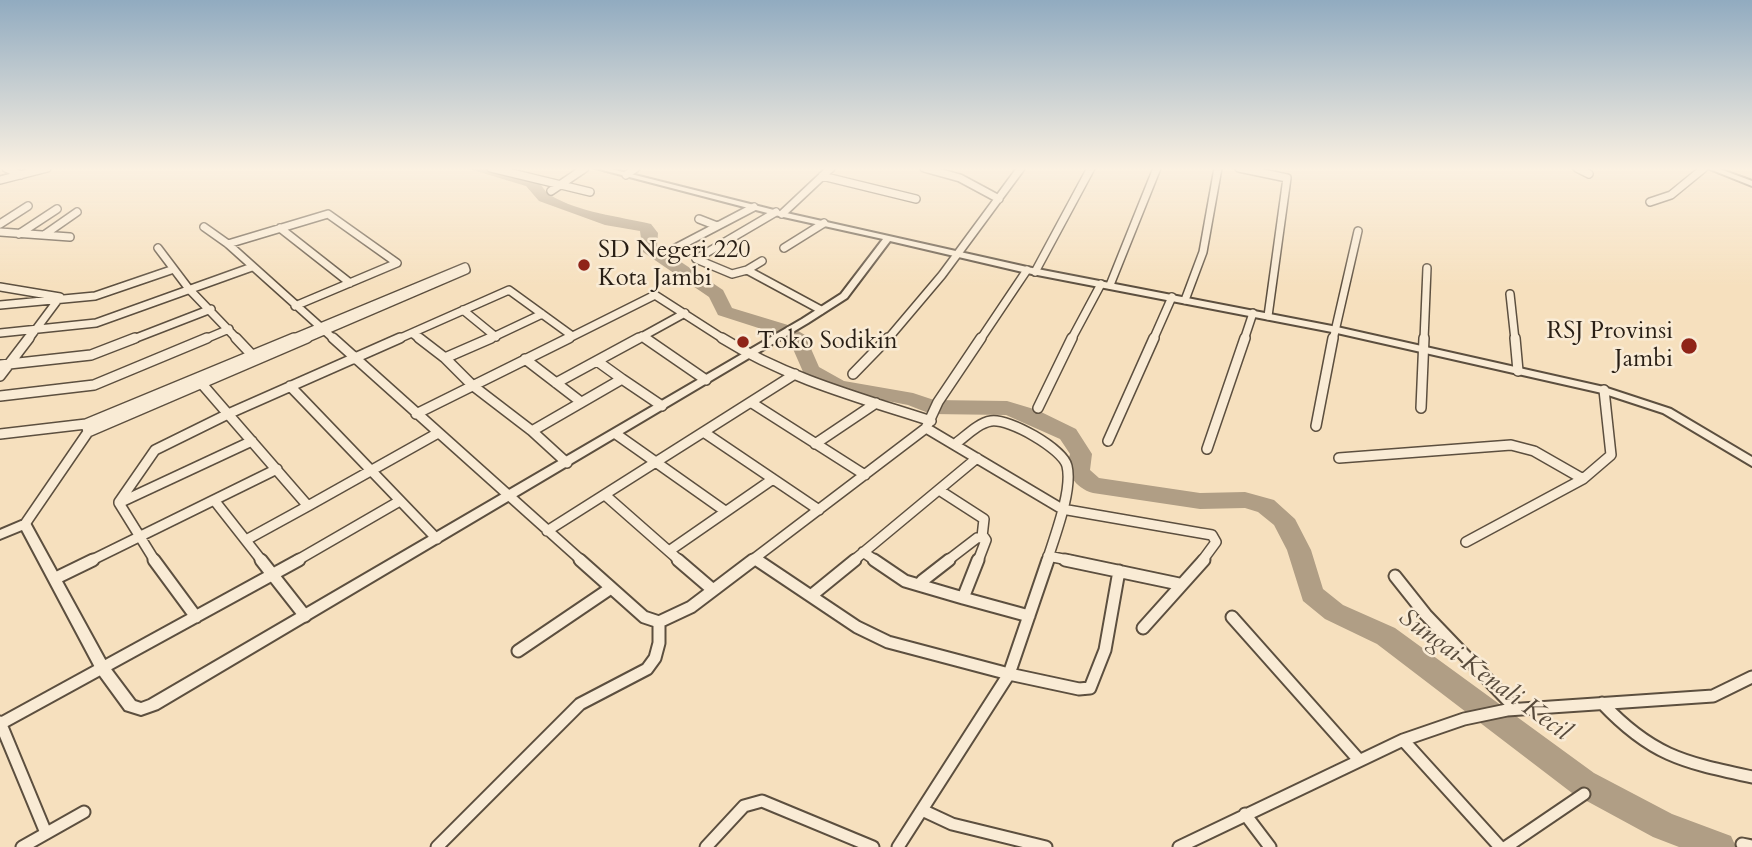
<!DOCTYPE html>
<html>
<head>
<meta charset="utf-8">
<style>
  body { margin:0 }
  canvas { display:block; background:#f6e0be }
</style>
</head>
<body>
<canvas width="1752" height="847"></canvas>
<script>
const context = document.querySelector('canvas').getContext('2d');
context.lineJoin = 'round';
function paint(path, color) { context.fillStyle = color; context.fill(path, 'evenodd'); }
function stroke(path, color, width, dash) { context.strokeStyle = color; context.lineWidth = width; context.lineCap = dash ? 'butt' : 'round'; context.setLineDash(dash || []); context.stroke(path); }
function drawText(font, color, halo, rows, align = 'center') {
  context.font = font + ' Cardo,serif'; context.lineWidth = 5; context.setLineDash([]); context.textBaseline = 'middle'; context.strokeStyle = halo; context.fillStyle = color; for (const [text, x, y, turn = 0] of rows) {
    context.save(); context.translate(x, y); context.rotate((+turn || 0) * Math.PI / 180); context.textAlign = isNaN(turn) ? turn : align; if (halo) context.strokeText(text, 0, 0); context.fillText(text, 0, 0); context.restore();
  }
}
const river = new Path2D(`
  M466,168C487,167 516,167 535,179C541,183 544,191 550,195C580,213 618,216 651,224L658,233L657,246L723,290L732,308L788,325L805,335L819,367L844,381L913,393L934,400L1007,401L1037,410L1076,429L1092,454L1090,470L1099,478L1200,493L1245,492L1274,500L1295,519L1311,550L1323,589L1343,605L1395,628L1594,773L1672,814L1731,836L1736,847H1679L1653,837L1572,793L1377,644L1325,619L1303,601L1287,550L1274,525L1258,512L1245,508L1200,509L1093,493C1075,488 1064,472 1070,454L1060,439L1006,415L931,414L908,405L831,390L804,374L790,342L774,333L718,315L709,297L643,252L640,231L605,225L539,201L526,186Z`);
const minorFar2 = new Path2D(`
  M6,168L21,175
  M491,168L590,192
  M924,168L960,178L999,199
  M1239,168L1287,178L1268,316
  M1577,168L1589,174
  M626,175L636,168
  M822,176L916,199
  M0,180L47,168
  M551,191L585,168
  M1650,202L1671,195L1704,168
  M776,212L696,259L732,274L747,270L821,310
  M782,214L831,168
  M699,219L717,226
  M0,224L28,206
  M204,227L228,244L335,340
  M280,228L350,283
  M0,232L70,237
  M19,234L57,209
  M44,235L77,212
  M228,244L328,214L397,263L295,306
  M158,248L189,289L238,340
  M784,248L824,223
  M668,252L754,207
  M747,270L762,261
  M1035,272L1091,168
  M1110,285L1157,168
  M0,287L60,297L28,340
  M1510,294L1515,340
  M1185,300L1203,252L1218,168
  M0,305L95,296L171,270
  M463,310L496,337
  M0,333L96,323L252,267
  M412,333L421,340
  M642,336L648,340
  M131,340L211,309
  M203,340L229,329
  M289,340L465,267L466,270L303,340
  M396,340L509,290L571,335
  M487,340L542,314
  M565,340L655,295L725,340
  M636,340L685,313
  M887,340L942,275L1021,168
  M980,340L1027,270
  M1071,340L1101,284
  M1153,340L1172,297
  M1244,340L1253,313
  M1333,340L1358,231
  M1424,340L1427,268`);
const minorFar1 = new Path2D(`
  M236,338L252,355
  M333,338L582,561
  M400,338L228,414L308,506L438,433
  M419,338L445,358L491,338
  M645,338L706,380
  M722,338C786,378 860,398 931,421
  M1515,338L1518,371
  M445,358L472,385L532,431
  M525,359L581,402
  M597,361L622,379
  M0,365L91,355L135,338
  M853,374L888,338
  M0,376L29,338
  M556,383L639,338
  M290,386L437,539
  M0,396L94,385L207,338
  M752,403L865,475
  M1038,408L1072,338
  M1421,408L1424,338
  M416,414L569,338
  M86,424L294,338
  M1316,426L1333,338
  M926,428L1062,509L1212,535L1216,542L1202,561
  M88,432L307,338
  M705,433L819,510
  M0,434L86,424L88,432L25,524
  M616,434L725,511
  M1108,441L1154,338
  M815,444L876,403
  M955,444C966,436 978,423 991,421C1009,418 1063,449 1067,466C1073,490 1054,538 1047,561
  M1207,449L1245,338
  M1339,458L1511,445L1534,451L1583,479
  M567,463L532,431L622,379L662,406
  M939,490L984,519L982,537
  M605,495L680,561
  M214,500L262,561
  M119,502L155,450L228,414L202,384
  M547,531L795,374
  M246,540L308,506
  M1466,542L1583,479L1611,455L1604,390
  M669,551L773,479
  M863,552L876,561
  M1048,556L1073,561
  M755,558L760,561
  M90,561L277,469
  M155,561L119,503L252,441
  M296,561L398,502
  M751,561L926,428L938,402L981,338
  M853,561L977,458
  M947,561L977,538L984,537L986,540L978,561`);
const minor = new Path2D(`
  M154,560L196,617
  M261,560L305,616
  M580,560L644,617L659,622L691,607L753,560
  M678,560L713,590
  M757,560L857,627L888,642L1009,674L1048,560
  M874,560L905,581L922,586
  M949,560L922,581V586L963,598
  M1065,560L1179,584
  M1395,576L1426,615L1516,709
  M56,578L93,560
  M812,595L855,560
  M963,598L1029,616
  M963,598L978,560
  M1232,617L1359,760
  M1143,628L1204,560
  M518,651L611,588
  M1602,703C1652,756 1683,762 1752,777
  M0,722L46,833
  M0,724L299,560
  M1403,740L1500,847
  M922,810L952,824L1046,847
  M1245,814L1270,847
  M1742,844L1752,846
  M22,847L84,812
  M437,847L580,704L647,669L655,658L659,643V622
  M706,847L744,806L762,801L873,847
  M898,847L1009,674L1079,689L1090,688L1105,650L1119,571
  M1179,847L1403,740L1464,719L1507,710L1713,696L1752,677
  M1506,847L1584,794`);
const tertiary = new Path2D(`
  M595,168H607L782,212L1027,267L1337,327L1604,387L1671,409L1752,457V466L1663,413L1602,393L1337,333L1027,273L890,241L847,298L808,323L158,709L141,715L125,710L98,673L22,530L0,539V530L21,521H29L108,665L135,701L141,703L149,700L802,319L841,294L883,239L779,216Z
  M1707,168H1717L1752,181V186Z`);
const markers = [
  [584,265,7,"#8f2418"],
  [743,342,7,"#8f2418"],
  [1689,346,9,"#8f2418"]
];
const poiNames = [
  ["SD Negeri 220",598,251],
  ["Kota Jambi",598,279],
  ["RSJ Provinsi",1673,332,"right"],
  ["Jambi",1673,360,"right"],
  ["Toko Sodikin",757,342]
];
const waterNames = [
  ["Sungai Kenali Kecil",1484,676,36]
];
paint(river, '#b09e85');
stroke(minorFar2, '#5c4f3f', 10);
stroke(minorFar1, '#5c4f3f', 12);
stroke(minor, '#5c4f3f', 15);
stroke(tertiary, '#5c4f3f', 4);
stroke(minorFar2, '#f9ebd5', 7);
stroke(minorFar1, '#f9ebd5', 9);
stroke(minor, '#f9ebd5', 11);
paint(tertiary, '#f9ebd5');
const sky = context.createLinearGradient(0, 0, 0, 286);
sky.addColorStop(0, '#91abc0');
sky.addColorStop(0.59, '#fbf1e2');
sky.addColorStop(1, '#fbf1e200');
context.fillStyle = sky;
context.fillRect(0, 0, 1752, 286);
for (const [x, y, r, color] of markers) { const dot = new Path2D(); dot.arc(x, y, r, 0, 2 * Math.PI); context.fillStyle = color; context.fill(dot); stroke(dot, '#f9ebd5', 2.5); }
drawText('24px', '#291f15', '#f9ebd5', poiNames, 'left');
drawText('italic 26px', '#584b3c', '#f9ebd5', waterNames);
</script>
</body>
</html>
